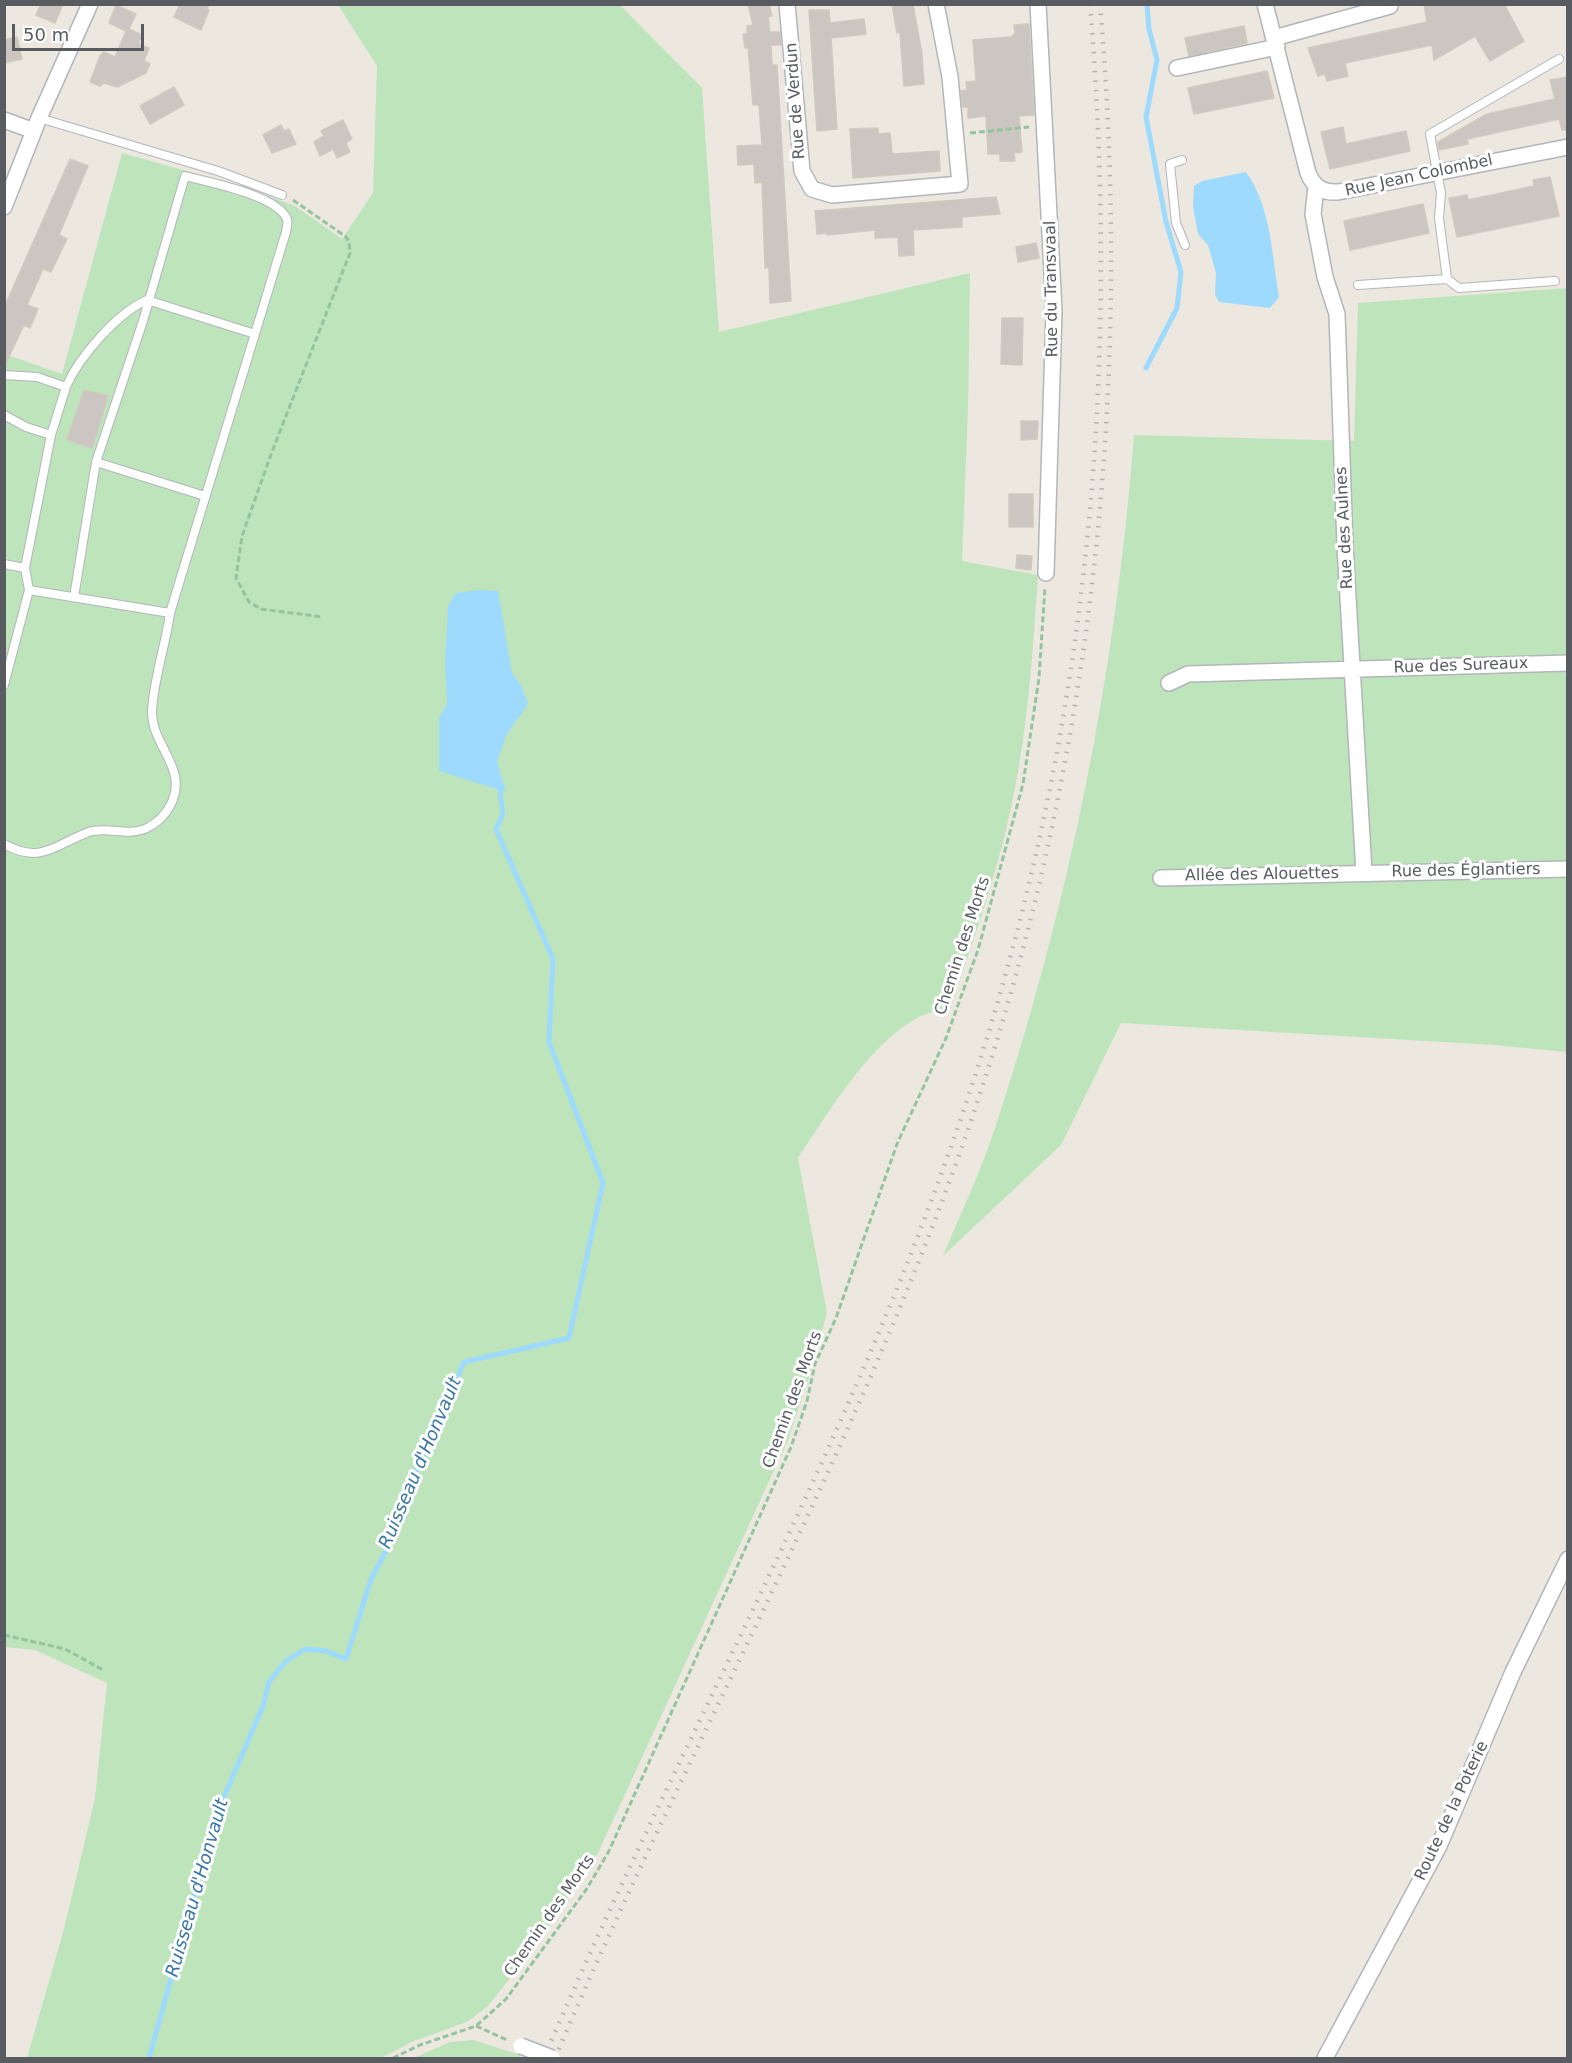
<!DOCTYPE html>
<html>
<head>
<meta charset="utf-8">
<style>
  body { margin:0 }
  #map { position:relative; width:1572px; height:2063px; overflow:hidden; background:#ece8df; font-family:"DejaVu Sans",sans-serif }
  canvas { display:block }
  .frame { position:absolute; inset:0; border:6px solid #585c61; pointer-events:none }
  .scale { position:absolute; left:12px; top:24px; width:132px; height:27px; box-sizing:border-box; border:3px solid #585c61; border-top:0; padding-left:8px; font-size:18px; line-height:21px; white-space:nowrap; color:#585c61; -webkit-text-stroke:4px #fff; paint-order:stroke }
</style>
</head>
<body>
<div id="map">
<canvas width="1572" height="2063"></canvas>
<div class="frame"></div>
<div class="scale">50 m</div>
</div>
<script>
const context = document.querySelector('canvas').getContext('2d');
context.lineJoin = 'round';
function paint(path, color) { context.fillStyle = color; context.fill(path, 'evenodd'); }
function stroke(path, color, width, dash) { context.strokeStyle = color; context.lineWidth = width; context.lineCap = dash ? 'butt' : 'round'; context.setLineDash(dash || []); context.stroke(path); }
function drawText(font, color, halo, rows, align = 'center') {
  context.font = font + ' "DejaVu Sans",sans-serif'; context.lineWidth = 6; context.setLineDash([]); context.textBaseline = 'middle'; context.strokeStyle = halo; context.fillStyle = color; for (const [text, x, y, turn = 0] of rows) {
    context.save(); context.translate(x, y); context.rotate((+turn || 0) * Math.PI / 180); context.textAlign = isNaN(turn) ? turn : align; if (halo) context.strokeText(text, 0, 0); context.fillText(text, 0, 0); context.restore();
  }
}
const green = new Path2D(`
  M338,5H620L702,88L719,332L970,273L968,408L962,561L1038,575C1033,651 1028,727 1012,803C998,872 973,941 950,1009C941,1011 928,1012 919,1017C869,1043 829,1112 798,1158L827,1313L808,1380L788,1440L598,1853L540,1940L488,2006L467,2022L414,2041L381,2058H27L64,1929L95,1798L107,1683L35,1650L5,1647V354L62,374L122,153L244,187L295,206L342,239L373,193L377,66Z
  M1567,288V1052L1494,1045L1121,1023L1061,1145L943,1256C960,1215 980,1173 994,1131C1069,906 1116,671 1134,435L1354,441L1358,303Z
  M473,2040L520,2055L519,2058H414L450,2042Z`);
const water = new Path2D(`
  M1246,172C1271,206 1272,256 1279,297L1270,308L1219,302L1215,295L1216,273L1208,245L1198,234L1193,207L1194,186L1202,181Z
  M481,590L498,591L512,673L521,685L528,704L507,734L497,762L506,792L439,771V718L447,704L445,662L448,606L456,593Z`);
const stream = new Path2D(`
  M1146,368L1177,308L1181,272L1166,222L1146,117L1157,60L1149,29L1147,4
  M149,2058L217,1813L263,1706L269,1682L286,1661L305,1649L326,1651L346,1659L371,1579L387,1549L400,1509L464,1362L569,1338L603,1183L549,1042L553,959L496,829L503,814L499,785`);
const building = new Path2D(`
  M41,4H63L55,23L36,15Z
  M180,4H209L207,9L209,10L201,30L174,17Z
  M748,4H769L772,16L768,17L770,32H780L781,45H771L772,65H777L791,301L770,303L769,267L765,268L762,182L755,183L754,164L738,165L737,146L762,145L759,105H753L748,47L745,48L743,34H747V26L753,25Z
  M892,4H913L922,54L924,84L904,86L900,33H897Z
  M1424,4H1504L1524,41L1490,61L1475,36L1434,60L1432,45L1345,63L1348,76L1327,81L1325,74L1318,76L1308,48L1427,22Z
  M116,5L136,14L129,29L142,35L138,44L149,48L144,61L150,64L146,73L117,87L104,83L100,86L90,82L100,56L104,52L115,57L126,31L109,23Z
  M809,10H829L830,23L864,19L866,34L831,38L837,129L817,131Z
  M1029,24L1034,115L1019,116L1022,152L1014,153L1015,161H1000V154H988L986,116L968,118V107H963L961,91L967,90L966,82L976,81L973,40L1011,37L1015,34L1014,25Z
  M1244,26L1247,43L1189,56L1185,38Z
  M17,37L22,59L4,63V40Z
  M1267,71L1274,98L1194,114L1188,88Z
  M1568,77V130H1562L1559,119L1467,139L1468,144L1439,150L1438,142L1487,114L1555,99L1550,80Z
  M174,87L184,105L150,124L140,106Z
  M343,120L352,139L346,143L350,152L337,158L333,149L320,156L314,142L324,136L321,131Z
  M281,125L284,131L289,129L296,144L272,153L263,135Z
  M1343,127L1346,144L1406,131L1410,151L1330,169L1321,132Z
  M878,128V134L890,133L892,153L894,154L939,151L940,171L853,178L850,129Z
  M70,159L88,166L59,235L67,239L51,272L43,269L27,305L38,309L30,328L24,325L4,367V308Z
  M1550,177L1559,216L1457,237L1449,198L1467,195L1468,200L1534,186L1533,180Z
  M996,197L1000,214L962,217V227L913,230L914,255L899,256L898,237L875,238V230L827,235V233L817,234L815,211Z
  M1423,204L1429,233L1350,250L1344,221Z
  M1036,243L1039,258L1018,262L1016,247Z
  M1002,318H1023L1022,365L1001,364Z
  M84,390L108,396L92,448L67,440Z
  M1021,421H1038L1037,439L1021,440Z
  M1009,494H1033V527H1009Z
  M1017,555L1032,556L1031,570L1016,568Z`);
const path = new Path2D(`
  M970,133L1029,127
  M293,200L345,236L349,241L350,253L273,449L242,536L236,578L249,602L261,609L323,617
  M4,1635L65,1649L103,1670
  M476,2026L507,2040
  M393,2058L420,2045L476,2026L506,1999L586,1890L609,1851L791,1447L807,1401L815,1364L836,1318L897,1144L946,1038L978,950L1023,784L1039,678L1045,587`);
const lane = new Path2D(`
  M39,118L218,171L282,195
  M1182,160L1170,164L1176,223L1185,245
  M1555,281L1459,288L1447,279L1439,218L1441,193L1430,134L1559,59
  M1358,285L1447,279
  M4,375L37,377L66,387C79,357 117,313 147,300L255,334
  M4,415L26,427L51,435L25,568L29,590L4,685
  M51,435L66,387
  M96,462L205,496
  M4,564L25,568
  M29,590L170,613L286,232C287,228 288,223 287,219C277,195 208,182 185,176L143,321L96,462L74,597
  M4,844C41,865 56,844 89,832C108,826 128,837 147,828C157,823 165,815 170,806C190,769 152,747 152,712C153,681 166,644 170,613`);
const street = new Path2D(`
  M787,4L802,171L812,189L832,195L960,184L950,77L936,4
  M1038,4L1054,311L1046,573
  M1265,4L1308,173C1314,187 1322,193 1338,192L1568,147
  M1274,38L1390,6
  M1177,68L1277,47
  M4,120L34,131
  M1316,187L1313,214L1325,277L1337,314L1345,546L1364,872
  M4,207L39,118L90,4
  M1169,683L1188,674L1568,663
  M1161,878L1568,869
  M1325,2058L1439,1846L1513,1672L1568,1559`);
const rail = new Path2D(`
  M544,2058C668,1766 826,1487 936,1188C1080,802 1124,414 1090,4
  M555,2058C679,1766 836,1487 947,1188C1088,810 1135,406 1100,4`);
const streetBridge = new Path2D(`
  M521,2046L552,2058`);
const streetNames = [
  ["Rue de Verdun",796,101,-94],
  ["Rue Jean Colombel",1419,176,-12],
  ["Rue du Transvaal",1052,289,-91],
  ["Rue des Aulnes",1345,528,-93],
  ["Rue des Sureaux",1461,666,-2],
  ["Rue des Églantiers",1466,871,-1],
  ["Allée des Alouettes",1262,875,-1],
  ["Chemin des Morts",963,946,-72],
  ["Chemin des Morts",793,1400,-70],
  ["Route de la Poterie",1452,1811,-65],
  ["Chemin des Morts",550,1916,-55]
];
const waterNames = [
  ["Ruisseau d'Honvault",421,1463,-67],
  ["Ruisseau d'Honvault",198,1888,-74]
];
paint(green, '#bee4bb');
paint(water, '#9ddafe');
stroke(stream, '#9ddafe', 5);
paint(building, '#cbc6c1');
stroke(building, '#d0c9be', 1.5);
stroke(lane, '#b2b6ba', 10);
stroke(street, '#b2b6ba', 18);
stroke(path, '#94c49f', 3, [6, 3]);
stroke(lane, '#fff', 8);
stroke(street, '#fff', 15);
stroke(rail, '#b1b2b2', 4.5, [1.5, 8]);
stroke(streetBridge, '#b2b6ba', 18, []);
stroke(streetBridge, '#fff', 15);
drawText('16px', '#585c61', '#fff', streetNames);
drawText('italic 18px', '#3976a7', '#fff', waterNames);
</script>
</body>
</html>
